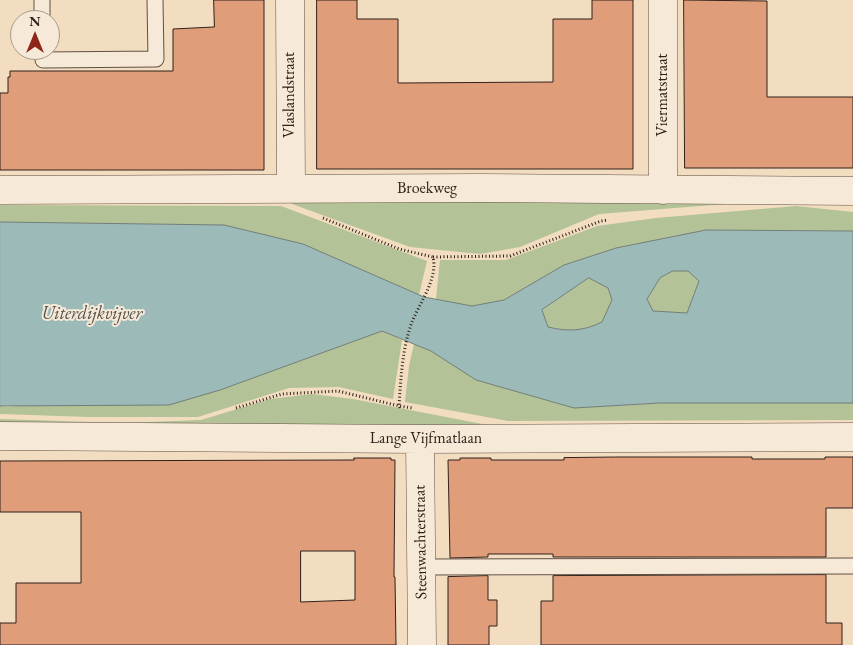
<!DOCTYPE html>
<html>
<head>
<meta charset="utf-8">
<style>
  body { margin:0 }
  #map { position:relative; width:853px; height:645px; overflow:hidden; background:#f2ddc1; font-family:"EB Garamond",serif }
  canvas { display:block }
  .north { position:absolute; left:10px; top:10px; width:50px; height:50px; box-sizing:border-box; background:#f7e9d7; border:1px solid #a8998b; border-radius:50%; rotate:0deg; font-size:14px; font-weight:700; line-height:20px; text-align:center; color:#31211a }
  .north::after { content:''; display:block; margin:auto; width:18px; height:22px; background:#8f2418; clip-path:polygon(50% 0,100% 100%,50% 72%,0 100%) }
</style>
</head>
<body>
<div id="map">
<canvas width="853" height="645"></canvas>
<div class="north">N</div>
</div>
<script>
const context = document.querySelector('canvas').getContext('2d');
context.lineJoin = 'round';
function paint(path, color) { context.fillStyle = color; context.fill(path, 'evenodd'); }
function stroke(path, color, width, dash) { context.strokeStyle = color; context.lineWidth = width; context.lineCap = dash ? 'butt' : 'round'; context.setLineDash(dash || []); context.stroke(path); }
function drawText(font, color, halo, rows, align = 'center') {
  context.font = font + ' "EB Garamond",serif'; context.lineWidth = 4; context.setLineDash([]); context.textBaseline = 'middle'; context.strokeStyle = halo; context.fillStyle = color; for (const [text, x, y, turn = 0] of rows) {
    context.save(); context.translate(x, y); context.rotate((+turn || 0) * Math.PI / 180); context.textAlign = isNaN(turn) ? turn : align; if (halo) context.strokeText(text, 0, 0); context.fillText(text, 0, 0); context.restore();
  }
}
const green = new Path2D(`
  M292,200H777L599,214L520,247L480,254L410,247L292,204Z
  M0,205L281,206L427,261L419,295L303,244L224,225L0,222Z
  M796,206L853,212V231L706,230L616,248L564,265L504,300L472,306L436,299L440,260H506L597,226L656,218Z
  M673,271H688L699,281L687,313L653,311L647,299L660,278Z
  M589,278L608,288L612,300L602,322C584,331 568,332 548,327L542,310Z
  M382,331L402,340L393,399L339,387L289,388L198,417H90L0,414V406L7,407L220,390Z
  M414,344L431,351L476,380L574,408L660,403H853V420L508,421L405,402L409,366Z
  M312,394L353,399L503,428L0,431V419L124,423L201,420L270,399Z`);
const water = new Path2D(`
  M0,222L224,225L303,244L424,297L472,306L504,300L564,265L616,248L706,230L853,231V403H660L574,408L476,380L431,351L382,331L220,390L169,405L0,406ZM673,271H688L699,281L687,313L653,311L647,299L660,278ZM589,278L608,288L612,300L602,322C584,331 568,332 548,327L542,310Z`);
const building = new Path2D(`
  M214,0H264V170H0V93H8V77H10V71H173V29L214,27Z
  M317,0H357V19H398V83L553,82V19H592V0H633V169H317Z
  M684,0L767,1V97H853V168H685Z
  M616,457H752V459H825V457H853V508H826V557H553V554H488V557L450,558L448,460H460V458H491V460H564V458Z
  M354,458H391V460H395L394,577H395L396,645H0V623H16V583H81V512H0V461L354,460ZM301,551H355V600L301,602Z
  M826,575V623H842V645H541V601H553V576Z
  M488,576V600H497V626H489V645H448V577Z`);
const path = new Path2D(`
  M323,218L399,249L433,257C438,279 420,302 412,322C402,349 401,378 399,406L413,408
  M433,257L510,256L601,221L608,220
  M236,408L282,394L338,391L399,406L400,408`);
const service = new Path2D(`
  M42,0V20
  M43,50V60L156,59L155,0
  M422,567L853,566`);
const minor = new Path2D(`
  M290,0L291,189
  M663,0V190
  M0,190L482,188L853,191
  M0,436L420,439L853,437
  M420,439L422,645`);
const streetNames = [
  ["Vlaslandstraat",290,95,-90],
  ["Viermatstraat",663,95,-90],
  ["Broekweg",427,189],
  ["Lange Vijfmatlaan",426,439],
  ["Steenwachterstraat",421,542,-91]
];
const waterNames = [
  ["Uiterdijkvijver",92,314]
];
paint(green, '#b4c297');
paint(water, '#9cbbb8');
stroke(water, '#717d79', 1);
paint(building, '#e09d7a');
stroke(building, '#31211a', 1);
stroke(service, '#615044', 17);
stroke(minor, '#615044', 29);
stroke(path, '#31211a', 3, [1, 2.5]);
stroke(service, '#f7e9d7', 15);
stroke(minor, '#f7e9d7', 28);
drawText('16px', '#31211a', '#f7e9d7', streetNames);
drawText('italic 18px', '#514f49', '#f7e9d7', waterNames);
</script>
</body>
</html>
